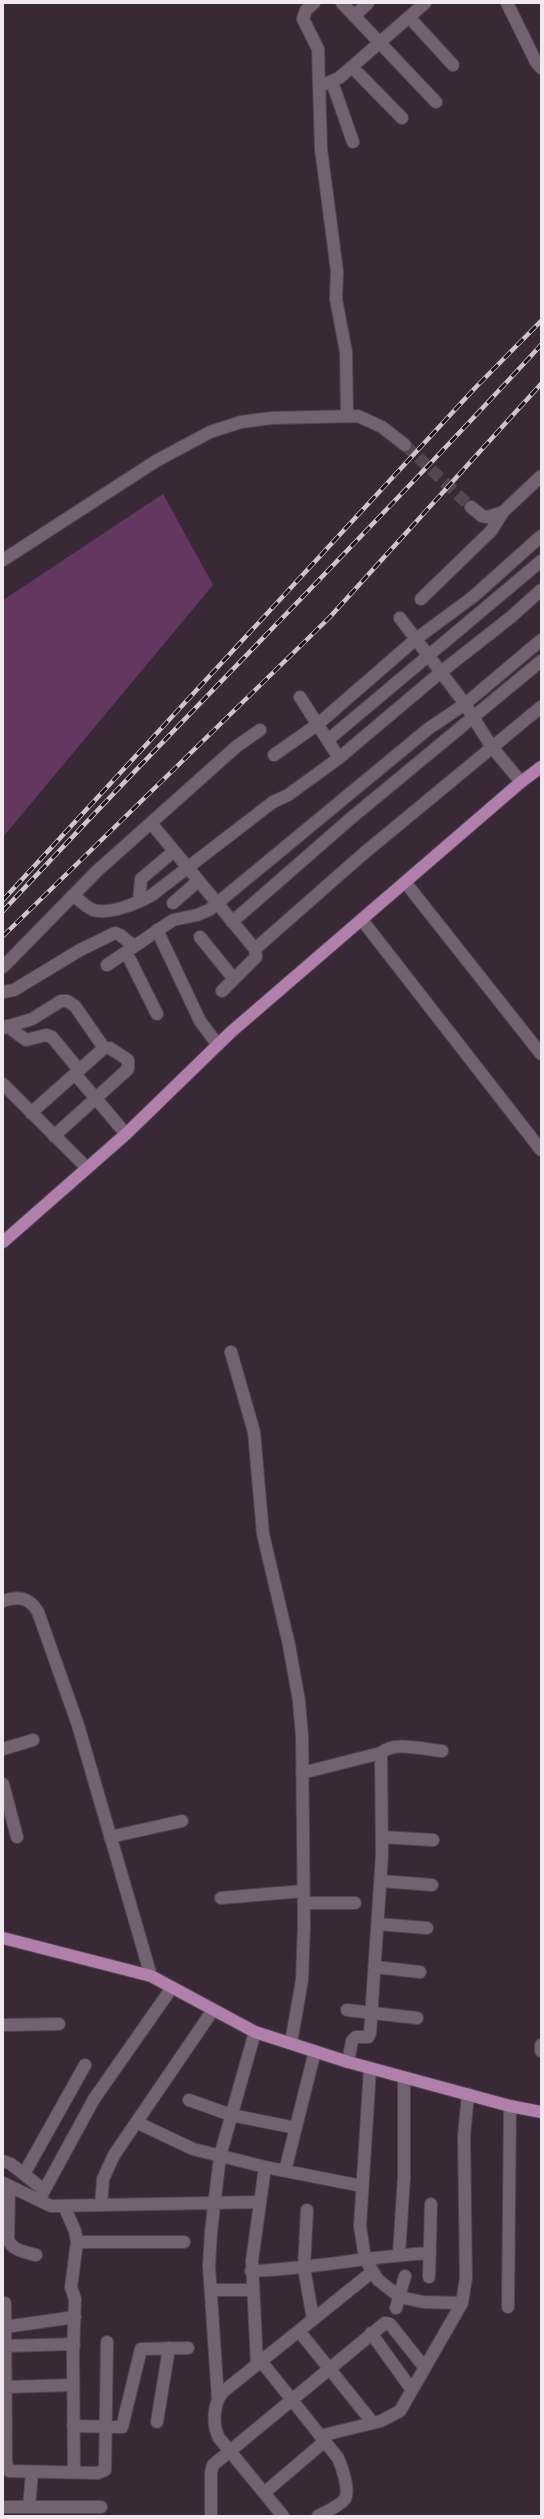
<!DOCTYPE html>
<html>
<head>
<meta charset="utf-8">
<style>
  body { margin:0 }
  #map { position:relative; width:544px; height:2519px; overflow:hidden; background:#392937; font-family:Signika,sans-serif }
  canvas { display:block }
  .frame { position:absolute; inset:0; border:4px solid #f2e8f0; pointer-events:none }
</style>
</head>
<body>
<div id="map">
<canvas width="544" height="2519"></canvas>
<div class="frame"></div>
</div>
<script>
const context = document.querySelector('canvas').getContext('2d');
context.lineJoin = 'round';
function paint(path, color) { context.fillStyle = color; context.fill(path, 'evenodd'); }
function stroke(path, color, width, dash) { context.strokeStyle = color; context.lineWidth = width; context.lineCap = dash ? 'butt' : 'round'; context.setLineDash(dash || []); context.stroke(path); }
const green = new Path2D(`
  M163,494L213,585L3,837V600Z`);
const minorTunnel = new Path2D(`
  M405,445L471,507`);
const minor = new Path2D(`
  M314,3L306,10L303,19L318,49L321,149L337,271L336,299L346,352L347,415
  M342,3L436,102
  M507,3L536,62L541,68
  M354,16L368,3
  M409,17L453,65
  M352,67L402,118
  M332,82L353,142
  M320,86L339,78L425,3
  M471,507L482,516L488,517L503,512L541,476
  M3,560L156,461L210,432L241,422L272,418L358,416L382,427L405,445
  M421,599L491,531L503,512
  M400,618L465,704L491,746L521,782
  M300,697L339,758
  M328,740L541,561
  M274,755L318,724L416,639L474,596L541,536
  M151,823L255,949L256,957L222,991
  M405,882L541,1054
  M73,895C79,900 86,907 93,910C110,915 138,903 152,895L273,802L288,795L339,758L441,672L511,617L541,590
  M139,902L141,879L174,851
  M173,903L198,881
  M362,920L541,1150
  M232,922L350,819L541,661
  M157,930L200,1021L218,1045
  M200,937L234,979
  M255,949L363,854L541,707
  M126,952L157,1014
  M107,965L173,920L197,915L209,910L428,729L465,704L541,640
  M3,967L97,871L237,746L260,730
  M3,992L14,990L80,950L115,933L120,935L134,946
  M7,1026L26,1040L46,1035L52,1037L79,1070
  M3,1028L32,1019L61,1001H67L75,1006L104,1048
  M75,1074L126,1134
  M3,1084L87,1168
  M31,1113L104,1048H110L128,1060V1069L54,1136
  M231,1352L254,1432L263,1534L289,1645L299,1701L302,1736L304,1925L302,1980L291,2043
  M3,1601C19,1596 29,1597 38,1612L78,1725L151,1976
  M3,1749L33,1740
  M302,1773L381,1753
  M3,1784L17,1837
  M110,1837L182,1821
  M382,1837L433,1840
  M381,1881L432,1885
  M221,1898L303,1891
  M304,1903H355
  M378,1924L427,1928
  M375,1967L420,1972
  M347,2010L417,2018
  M3,2025L59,2024
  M541,2045V2051
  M348,2062L352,2041L356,2037H368L370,2033L382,1855L381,1753C394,1740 426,1750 442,1751
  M370,2069L360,2226L365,2259L378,2280L400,2297L423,2302L462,2303
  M189,2100L231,2115L296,2128
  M138,2123L193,2149L265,2167L362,2186
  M3,2161L11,2164L44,2190
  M285,2171L315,2051
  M24,2174L85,2065
  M3,2183L51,2206L260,2202
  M9,2186L8,2240C12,2250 25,2252 36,2255
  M39,2200L94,2099L171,1989
  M101,2205L103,2179L114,2155L213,2010
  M64,2206L75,2231L77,2242L71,2287L75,2299L73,2354L74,2472
  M307,2210L304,2268L313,2319
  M77,2242H184
  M399,2254L404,2177V2078
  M251,2271C311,2269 370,2256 430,2253
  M429,2277L431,2204
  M211,2290H252
  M5,2303L6,2463L9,2471L98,2473L105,2470L107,2342
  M508,2307L510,2106
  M396,2308L405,2276
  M5,2327L75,2317
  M299,2331L373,2423
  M371,2333L412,2390
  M5,2346L74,2344
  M261,2361L338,2458C342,2467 350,2490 345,2499C340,2506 325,2512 318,2516
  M257,2365L252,2261L265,2167
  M6,2387L73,2385
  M218,2399L209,2266L211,2232L220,2156L255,2032
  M157,2422L169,2348
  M73,2426L122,2427L141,2349L188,2348
  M320,2436L381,2421L400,2411L462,2303L466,2278L464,2136L468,2094
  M264,2493L325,2441
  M3,2507H101
  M29,2507L32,2472
  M211,2516V2473L213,2465L385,2323L390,2324L425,2368
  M283,2516L219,2438C212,2424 213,2402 224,2391L372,2272`);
const major = new Path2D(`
  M3,1242L126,1134L231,1032L521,782L541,767
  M3,1938L151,1976L255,2032L348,2062L510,2106L541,2112`);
const rail = new Path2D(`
  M3,900L475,388L541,321
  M3,911C180,720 365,537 541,345
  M3,936L329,618L541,384`);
paint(green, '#63375f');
stroke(minorTunnel, '#554653', 12, [12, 6]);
stroke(minor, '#524550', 14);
stroke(major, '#524550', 14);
stroke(minor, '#736271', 12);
stroke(major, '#b17fac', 12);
stroke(rail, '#d0c5ce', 4.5);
stroke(rail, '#1b141b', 3, [9]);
</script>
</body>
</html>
